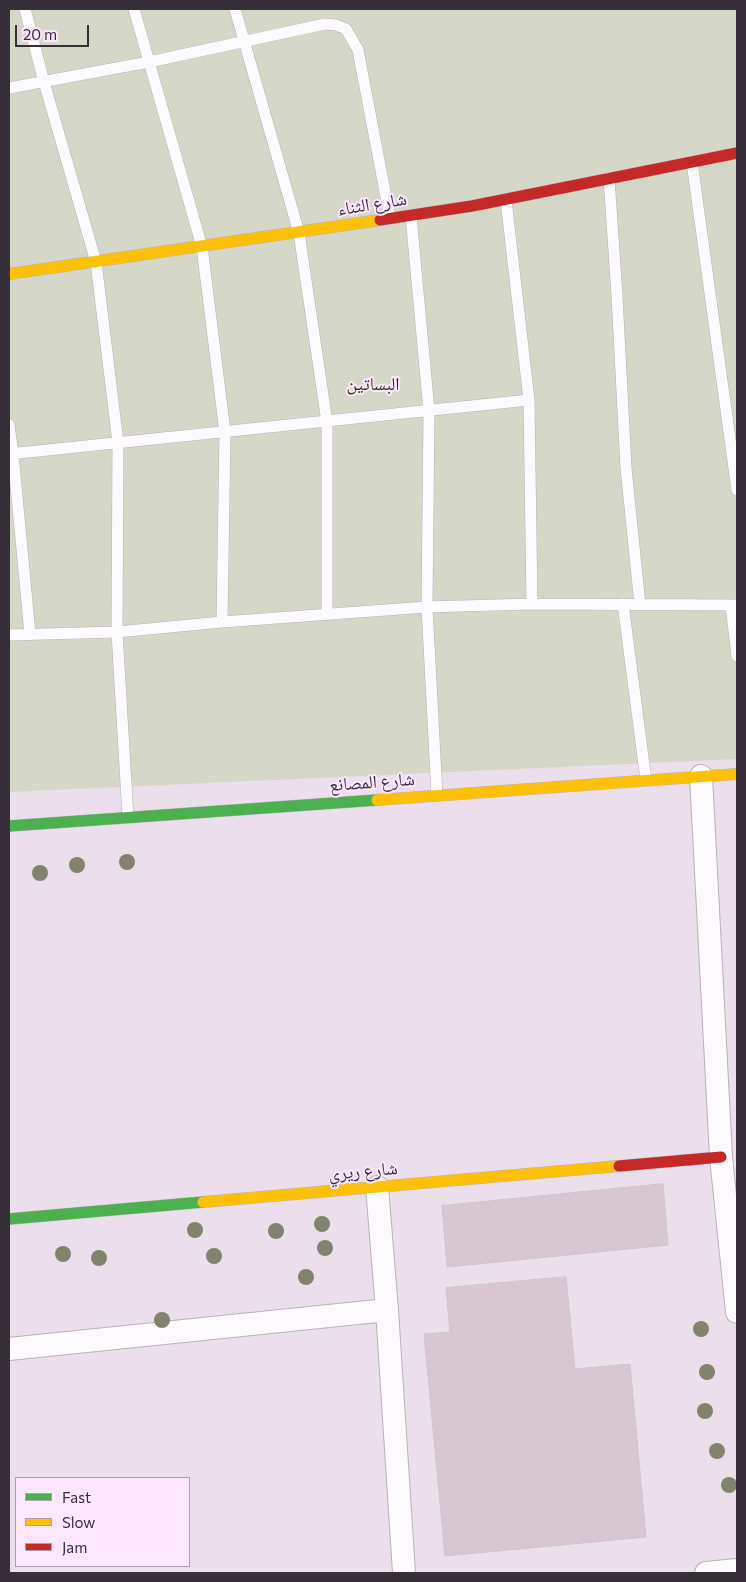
<!DOCTYPE html>
<html>
<head>
<meta charset="utf-8">
<style>
  body { margin:0 }
  #map { position:relative; width:746px; height:1582px; overflow:hidden; background:#eadfeb; font-family:Commissioner,sans-serif }
  canvas { display:block }
  .frame { position:absolute; inset:0; border:10px solid #372f38; pointer-events:none }
  .legend { position:absolute; left:15px; top:1477px; width:175px; height:90px; box-sizing:border-box; background:#fce7fe; border:1px solid #ad9daf; margin:0; padding:6px 9px; list-style:none; font-size:15px; color:#372f38 }
  .legend li { display:flex; align-items:center; gap:10px; height:25px }
  .legend b { width:25px; border:1px solid #ad9daf }
  .scale { position:absolute; left:15px; top:25px; width:74px; height:22px; box-sizing:border-box; border:2px solid #372f38; border-top:0; padding-left:6px; font-size:15px; line-height:18px; white-space:nowrap; color:#372f38; -webkit-text-stroke:4px #fce7fe; paint-order:stroke }
</style>
</head>
<body>
<div id="map">
<canvas width="746" height="1582"></canvas>
<div class="frame"></div>
<ul class="legend">
<li><b style="height:6px;background:#4caf50"></b>Fast</li>
<li><b style="height:6px;background:#ffc107"></b>Slow</li>
<li><b style="height:6px;background:#c62828"></b>Jam</li>
</ul>
<div class="scale">20 m</div>
</div>
<script>
const context = document.querySelector('canvas').getContext('2d');
context.lineJoin = 'round';
function paint(path, color) { context.fillStyle = color; context.fill(path, 'evenodd'); }
function stroke(path, color, width, dash) { context.strokeStyle = color; context.lineWidth = width; context.lineCap = dash ? 'butt' : 'round'; context.setLineDash(dash || []); context.stroke(path); }
function drawText(font, color, halo, rows, align = 'center') {
  context.font = font + ' Commissioner,"Noto Naskh Arabic",sans-serif'; context.lineWidth = 4; context.setLineDash([]); context.textBaseline = 'middle'; context.strokeStyle = halo; context.fillStyle = color; for (const [text, x, y, turn = 0] of rows) {
    context.save(); context.translate(x, y); context.rotate((+turn || 0) * Math.PI / 180); context.textAlign = isNaN(turn) ? turn : align; if (halo) context.strokeText(text, 0, 0); context.fillText(text, 0, 0); context.restore();
  }
}
const green = new Path2D(`
  M9,9H737V759L9,792Z`);
const building = new Path2D(`
  M663,1184L668,1245L447,1267L442,1206Z
  M566,1277L575,1369L630,1364L646,1537L445,1556L424,1334L450,1332L446,1288Z`);
const lane = new Path2D(`
  M25,9L44,82L96,262L118,443L117,632L128,817
  M134,9L202,247L225,432L222,622
  M235,9L299,233L327,422V614
  M9,88L149,62L325,24L336,25L346,29L358,50L390,218
  M692,162L737,490
  M609,178L617,296L626,468L640,605
  M506,200L529,400L532,604
  M411,216L429,411L427,607L437,795
  M9,425L13,454L30,634
  M9,454L529,400
  M623,604L646,780
  M731,605L737,656
  M9,635L117,632L222,622L427,607L532,604L737,605`);
const street = new Path2D(`
  M701,776L721,1157L737,1312
  M377,1187L387,1310L404,1573
  M9,1349L387,1310
  M706,1573L737,1570`);
const fast = new Path2D(`
  M9,826L377,800
  M9,1219L203,1202`);
const slow = new Path2D(`
  M9,274L380,220
  M377,800L737,774
  M203,1202L619,1166`);
const jam = new Path2D(`
  M380,220L472,206L737,153
  M619,1166L721,1157`);
const trees = [
  [127,862],
  [77,865],
  [40,873],
  [322,1224],
  [195,1230],
  [276,1231],
  [325,1248],
  [63,1254],
  [214,1256],
  [99,1258],
  [306,1277],
  [162,1320],
  [701,1329],
  [707,1372],
  [705,1411],
  [717,1451],
  [729,1485]
];
const streetNames = [
  ["شارع الثناء",372,204,-9],
  ["شارع المصانع",372,782,-4],
  ["شارع ريري",363,1171,-5]
];
const parkNames = [
  ["البساتين",373,384]
];
paint(green, '#d5d7c8');
paint(building, '#d8c7d1');
stroke(building, '#cfc4cc', 1);
stroke(lane, '#bab1ba', 12);
stroke(street, '#bab1ba', 24);
stroke(fast, '#bab1ba', 12);
stroke(slow, '#bab1ba', 12);
stroke(jam, '#bab1ba', 12);
stroke(lane, '#fcfafc', 11);
stroke(street, '#fcfafc', 22);
stroke(fast, '#4caf50', 11);
stroke(slow, '#ffc107', 11);
stroke(jam, '#c62828', 11);
context.fillStyle = '#81836f';
for (const [x, y] of trees) { context.beginPath(); context.arc(x, y, 8, 0, 2 * Math.PI); context.fill(); }
drawText('18px', '#372f38', '#fce7fe', streetNames);
drawText('18px', '#2b370a', '#fce7fe', parkNames);
</script>
</body>
</html>
